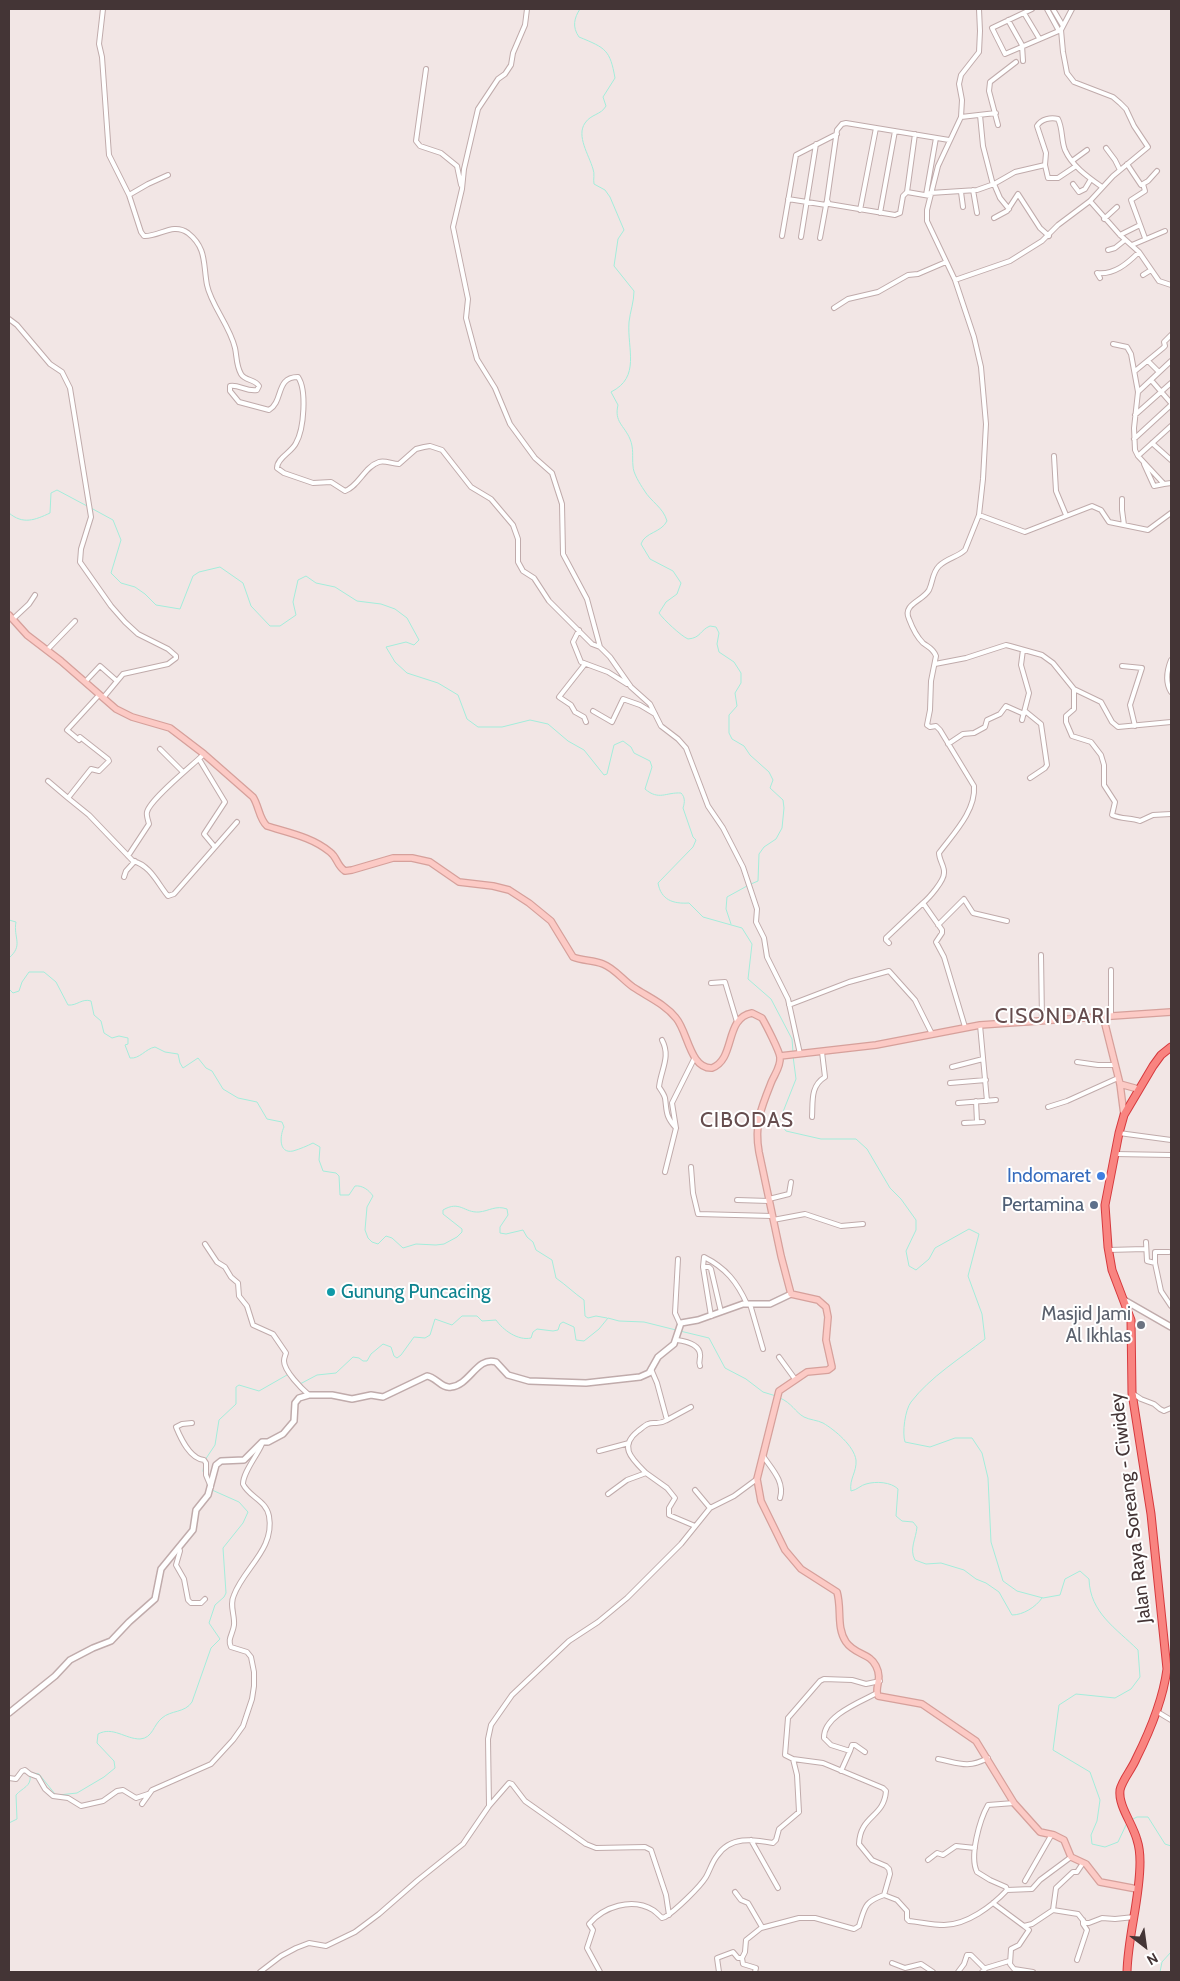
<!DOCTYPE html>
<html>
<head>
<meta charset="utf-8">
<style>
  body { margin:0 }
  #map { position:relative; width:1180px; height:1981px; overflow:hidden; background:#f2e6e5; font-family:Cabin,sans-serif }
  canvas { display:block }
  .frame { position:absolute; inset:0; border:10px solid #443536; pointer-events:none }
  .north { position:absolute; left:1120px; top:1921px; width:50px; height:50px; -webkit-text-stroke:4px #fff; paint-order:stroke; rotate:150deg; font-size:14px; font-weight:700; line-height:20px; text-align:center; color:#443536 }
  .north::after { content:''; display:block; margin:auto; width:18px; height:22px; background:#443536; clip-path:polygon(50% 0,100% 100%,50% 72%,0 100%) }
</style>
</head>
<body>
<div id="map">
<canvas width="1180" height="1981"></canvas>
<div class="frame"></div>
<div class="north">N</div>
</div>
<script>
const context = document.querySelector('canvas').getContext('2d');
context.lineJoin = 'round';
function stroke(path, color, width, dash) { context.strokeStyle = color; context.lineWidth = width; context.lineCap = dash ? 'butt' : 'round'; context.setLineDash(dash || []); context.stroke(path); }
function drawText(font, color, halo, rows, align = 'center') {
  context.font = font + ' Cabin,sans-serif'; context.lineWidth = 4; context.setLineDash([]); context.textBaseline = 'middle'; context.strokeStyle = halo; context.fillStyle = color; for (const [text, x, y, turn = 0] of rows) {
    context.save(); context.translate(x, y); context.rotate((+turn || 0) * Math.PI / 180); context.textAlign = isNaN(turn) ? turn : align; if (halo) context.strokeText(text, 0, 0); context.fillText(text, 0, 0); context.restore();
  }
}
const stream = new Path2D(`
  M580,9C574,18 572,27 579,37C606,48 610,50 615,78L603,97L606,106C601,115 591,114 585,123C576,136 589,155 593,169C595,174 593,179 594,184L605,190L610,197L624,230L618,239L614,266L634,291C634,302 630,312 629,322C627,349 641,377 611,392L618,405C614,422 624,425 630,439C634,449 632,456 633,466C633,473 640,484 644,490C651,502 663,507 667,521C661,533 645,532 641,544L650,559L673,571L681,583L677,594L666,602L659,613C663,619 681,636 688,639C701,638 700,630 710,626L716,627L719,633L717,644L719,652L734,662L741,673V683L735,693L737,706L729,715V733L732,739L744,746L750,755L769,772L773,780L770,788L783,800L784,808L782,828L776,839L764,847L759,854L758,881L751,884
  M91,508L113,520L121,540L111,573L121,583L135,587L145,594L156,605L180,609L193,576L199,572L220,567L243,583L251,606L270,626H280L296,615L293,602L298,580L306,576L316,583L335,587L357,601L381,604L395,609L407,618L419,640L414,645L406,642L386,647L395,662L407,673L438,683L458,695L467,719L478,727H502L530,720L548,724L568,741L584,750L604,775L607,774L614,745L623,741L631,747L634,753L650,761L652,767L645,789C659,801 666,792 681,793C685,797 685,802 683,808L693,837L696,840L693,847L658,883C661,900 673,904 689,903L703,917L742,928L752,944L748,979L771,999L792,1039L793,1052
  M9,513C23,525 35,520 50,513L51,493L57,490L87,506
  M9,920L16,922C13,938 24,945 9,958
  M731,924L726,909L727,897L747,886
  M9,989L13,993L19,991L22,982L29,972H44L56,982L68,1005C77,1006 82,998 91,1001L94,1015L101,1021L104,1033L112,1038L119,1036L128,1038V1044L125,1045L130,1058C140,1059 145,1049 155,1047L165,1052L178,1054L180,1063L183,1068L198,1058L206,1068L212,1071L223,1089L238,1098L257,1102L267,1119L282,1122L284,1127C280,1135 278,1154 293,1151C300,1149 307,1146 313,1143L320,1147L319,1160L323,1171L336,1173L339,1176L340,1195H349L355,1186C362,1185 369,1190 373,1196L367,1207L365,1230L368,1238L372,1242L378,1244L386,1236L392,1238L403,1248L416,1244L436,1245L444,1244L457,1237L462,1232V1229L443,1214V1210C460,1200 464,1213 479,1212C489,1211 496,1205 507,1209L508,1215L500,1227V1233L506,1234L523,1230L527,1237L533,1242L536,1250L552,1260L556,1278C566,1285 574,1293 584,1300L585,1316L588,1318L596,1316L607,1318
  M793,1056L796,1079L779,1122L786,1131L821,1139H856L867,1149L890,1188L901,1199L916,1220V1230L906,1251L909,1266L916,1270L929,1259L935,1248L969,1229L979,1234L968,1276L982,1314L985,1339C961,1358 930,1377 911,1402C905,1410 902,1433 905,1442L930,1447L955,1438H972L982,1453L988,1478L991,1542L1003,1581L1017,1591L1043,1598L1060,1595L1065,1579L1080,1571L1089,1579C1090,1613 1116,1628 1138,1650L1140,1677L1131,1689L1115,1698L1076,1694L1059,1705L1053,1750L1090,1772L1100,1800L1097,1821L1091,1835L1092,1844L1105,1847L1118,1842L1127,1823
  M680,1331L709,1338L725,1368L746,1379L763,1392L776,1396
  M291,1374L300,1384L317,1375L336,1373L353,1357L359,1358L363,1361H367L371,1354L383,1344L391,1347L394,1356L397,1358L401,1355L414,1337L425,1338L430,1335L435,1319L452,1325L462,1316H477L482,1321L496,1320C503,1330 518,1341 531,1338L533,1332L537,1329L553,1331L558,1330L560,1324L563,1322L574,1327L576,1340L584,1341L599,1329L608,1318L619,1321L644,1322L676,1330
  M780,1398C792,1403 795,1412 804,1417C810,1420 817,1420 823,1423C835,1430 854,1446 856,1460C857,1472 849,1479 851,1491C857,1490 861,1485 866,1484C876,1481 891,1482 898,1489L896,1516L902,1521L913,1522L917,1527C916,1539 909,1549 915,1560L926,1564L941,1563L964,1570L976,1579L986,1583L999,1592L1012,1615C1023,1615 1036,1607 1042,1598
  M205,1460L215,1445L219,1420L236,1404V1387L239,1385L259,1391L287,1375
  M204,1463L203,1471L208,1486
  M33,1773L39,1774L55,1794
  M59,1795L77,1793L104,1777L115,1768L114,1761L97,1743L98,1734C113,1726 125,1739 140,1739C153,1738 153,1725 162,1718C171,1710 185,1713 192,1702L211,1648L220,1639L209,1623L215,1605L224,1597L226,1593L223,1548L243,1523L248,1512L239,1502L212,1490
  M1133,1819L1137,1817H1148L1165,1844L1171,1846
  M9,1823L17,1819L16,1795C22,1788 32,1786 30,1776
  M1160,1972L1162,1962L1171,1952`);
const minor = new Path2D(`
  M103,9L99,44L102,57L109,155L129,195L141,232L144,236C159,237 173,222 188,233C207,248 203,264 207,285C211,305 230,326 235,348C237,357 236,365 241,374C245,381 255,379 259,386L257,390C247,392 238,384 230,386V391L239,402L269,410C284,401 275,377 298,377C307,390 304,429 296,443C292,452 277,458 277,468L284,473L313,483L331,482L345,491C359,486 364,467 379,462C385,460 392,464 399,464L416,449L424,447L430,446L442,450L471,487L491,499L513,525L518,539V562L523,571L534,578L549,601L592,644L600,647
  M527,9L525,25L513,53L511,65L505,74L498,79L478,109L464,169L462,189L453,227L468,299L466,318L477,359L495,388L510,424L535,458L552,473L562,504L563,554L587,599L600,647L610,657L631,687L650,704L661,726L678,739L686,748L708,806L723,828L743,867L757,909L756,922L764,938L767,957L788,999L800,1054
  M1032,9L992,28L1005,54L1061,30
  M1047,9L1059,31
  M1053,9L1063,26
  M1024,13L1039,38
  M1008,20L1022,45L1023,61
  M426,69L416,141L420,146L441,153L457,166L461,185
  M980,115L983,146L993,185
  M961,117L996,113
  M998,125L989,91L990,82L1016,62
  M1106,148L1115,160L1120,170
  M1072,161L1087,150
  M1127,164L1141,185L1148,181L1157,171
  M1045,165L1046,153L1037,126C1041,119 1051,117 1058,119C1063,129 1061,140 1065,150C1072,166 1088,177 1102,187
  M994,184L1000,198L1009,209
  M1073,184L1079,192L1085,189L1091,179
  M1143,184L1145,191L1131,200L1145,238
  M973,190L977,213
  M907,192L915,134
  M961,192L963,207
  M930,193L977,190L994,184L1015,172L1045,165L1048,178H1058L1076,166
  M129,195L148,184L168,175
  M926,195L936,138
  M930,196L907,192L903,196L900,213L895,215L829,204L827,200L837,130L842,124L846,123L949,140
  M788,199L826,205
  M1090,201L1120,235L1139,252L1159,281L1171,285
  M860,210L876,128
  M880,213L895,131
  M994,218L1007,211L1018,194L1040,228L1049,236
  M1104,219L1117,207
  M1120,235L1140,225
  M782,236L796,155L837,134
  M801,237L816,144
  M820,238L827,200
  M1132,245L1165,231
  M1108,250L1115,248L1125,240
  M1143,275L1151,270
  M1100,278L1097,273C1114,275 1127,264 1139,252
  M955,280L1010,261L1042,241L1058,225L1090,201L1113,176L1148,147L1134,126L1126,109L1120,103L1113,97L1074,82L1067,73L1063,52L1061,30L1072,9
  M834,308L848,299L878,292L908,275L918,274L946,262
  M9,319L17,325L50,364L62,372L70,388L91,517L81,549L80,562L111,606L125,622L138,634L168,649L176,656V658L168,664L123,674L103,698
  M1113,344L1127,347L1131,354L1138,392L1134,428L1135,450L1138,456L1164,484L1171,483
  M1148,361L1159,372
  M1135,371L1163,348L1165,346L1164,342L1171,335
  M1151,380L1171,403
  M1138,392L1171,361
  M1135,415L1171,383
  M1134,439L1171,405
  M1152,443L1171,460
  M1054,456L1056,491L1066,515
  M1138,456L1171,426
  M1144,464L1154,486L1164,484
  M1122,499V510L1124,525
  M979,515L1025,532L1092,506L1101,510L1109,522L1148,530L1171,513
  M13,619L29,604L35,595
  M579,630L573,642L581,662L608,672L627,684
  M47,650L75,621
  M1171,660C1167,670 1165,682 1171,692
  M585,664L559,697L571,705L575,712L584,717L586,722
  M935,664L966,658L1006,645L1010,646L1042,655L1053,663L1074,689L1101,702L1112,722L1118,727L1171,722
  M1122,666L1142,668L1130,705L1135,726
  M85,682L100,666L117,681
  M1074,689V709L1066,716V722L1072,736L1091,742L1101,755L1104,765V785L1115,802L1112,815C1121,819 1131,818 1140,821L1153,815L1171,814
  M99,695L67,730L79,740L80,737L108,759L109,761L99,771L91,769L68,798L89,815L133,861C150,865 158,884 168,896L174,894L237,822
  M593,711L612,722L623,699L640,705L655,714
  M1025,711L1041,724L1047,765L1045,768L1030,778
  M1022,720L1029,693L1021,665L1023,650
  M948,744L963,734L974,733L985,727L987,720L1000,714L1006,706L1024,714
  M160,749L183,772
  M199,759L225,802L204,834L214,846
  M48,781L68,798
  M128,856L149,824C148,820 146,815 147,812C150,799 193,765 204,754
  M124,877L126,871L135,861
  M938,925L964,899L973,913L1007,921
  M889,943L886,940V938L923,903
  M1041,955L1042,1020
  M1111,970V1016
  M711,983L725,982L737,1022
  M789,1005L849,982L889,971L915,1000L932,1034
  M980,1025L987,1101
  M965,1027L944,957L936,942L942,933V930L923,903C929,898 944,881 944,873C945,867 939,860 939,853C953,834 976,811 974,786L940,730L936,726L930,727L927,725L930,710L931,681L936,656C933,648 928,647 923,643C916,636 912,627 909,619C902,604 923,601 929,590C933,582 932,573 939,566C947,558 958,557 965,550L979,515L983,479L986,424L981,367L974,337L955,280L927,221V210L938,166L961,117L962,100L959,84L961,75L979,52L980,31L979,9
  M662,1040C671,1057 661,1069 659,1087C661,1090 664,1094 665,1098C667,1111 665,1116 676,1128
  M1077,1062L1098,1065H1115
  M952,1067L983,1059
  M950,1083L986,1080
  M976,1101L977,1122
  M958,1103L996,1100
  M1048,1107L1067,1101L1118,1078
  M812,1117C813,1102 810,1086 825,1077L822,1052
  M964,1123L983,1122
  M1119,1133L1171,1140
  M1115,1154L1171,1155
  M691,1167L693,1193L698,1214L772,1216
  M665,1172L676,1128L672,1103L695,1057
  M769,1199L789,1194L791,1182
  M737,1200L769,1201
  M773,1220L805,1214L841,1226L863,1224
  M1146,1242L1147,1261L1155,1263L1161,1291L1171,1306
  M205,1244L217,1262L225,1267L231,1277L238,1283L239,1296L247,1306L253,1325L273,1334L286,1353C285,1356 284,1358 284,1361C284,1371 302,1389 309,1395
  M1108,1250L1145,1249
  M678,1259L675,1313L680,1324
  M1155,1263V1252H1169
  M703,1267L704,1257C726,1268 737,1282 747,1304
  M750,1304L763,1349
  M711,1316L703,1267H709L711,1269L721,1312
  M677,1340C684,1341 699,1344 700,1354C701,1358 698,1361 700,1366
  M779,1357L795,1379
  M1132,1393L1141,1399L1154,1404L1160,1409L1164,1411L1171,1408
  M667,1420L691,1407
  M192,1423L182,1424L176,1427C181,1439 190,1459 204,1460L206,1463V1475L211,1487
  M599,1451L629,1443
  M763,1456C772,1469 785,1482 780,1498
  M646,1473C632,1459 618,1447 638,1431C641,1429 645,1425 648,1424C655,1421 657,1426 667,1420L657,1383L651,1369
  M695,1490L710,1508
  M608,1494L627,1480L646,1473L667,1488L675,1498L669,1508V1515L695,1526
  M179,1548L180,1551L176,1565L184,1579L188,1600L191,1603H201L205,1599
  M1156,1711L1171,1720
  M850,1751L852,1745H855L865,1752
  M793,1759L823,1763L883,1788L886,1791C884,1818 860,1815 859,1844L872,1860L886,1866L889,1869L890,1874L884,1895
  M938,1759C959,1763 967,1769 988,1758
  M841,1771L850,1751L831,1745L824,1738C823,1716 860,1702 877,1693
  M9,1778L16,1779L22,1771L25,1770L30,1774L38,1777L45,1789L53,1796L68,1798L81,1806L103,1801L117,1791L123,1790L136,1798L148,1794
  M142,1804L152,1790L211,1764L233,1740L243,1726L252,1699L254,1686V1672L251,1657L247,1652L231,1647C227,1639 233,1634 234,1625C235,1615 229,1605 234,1595C244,1568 275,1549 269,1516C266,1500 249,1497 243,1484C243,1472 257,1456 262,1444
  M489,1806L488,1739L491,1725L512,1695L569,1641L598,1622L627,1598L681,1544L710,1508L734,1496L757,1479
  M751,1840L778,1888
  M928,1860L937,1853L943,1855L956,1846L975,1848
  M1025,1881L1052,1834
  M1007,1890L1032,1889L1040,1880L1071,1857
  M735,1892L741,1900L748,1903L762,1927
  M993,1903L1024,1926L1032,1924L1053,1910L1056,1888L1073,1872H1077L1083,1863
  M1053,1910L1078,1914L1085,1923H1089L1102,1918L1115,1919L1134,1917
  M1024,1926L1029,1930L1019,1945L1011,1949L1010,1964L1014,1969L1033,1972
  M742,1958L743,1964L756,1968L755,1972
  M1077,1960L1087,1930L1083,1924V1920
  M892,1963L905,1968L921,1964L933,1972
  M260,1972L281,1956L296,1948L309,1943L326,1946L355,1932L379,1914L418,1880L463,1844L489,1806L509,1783L512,1784L525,1801L586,1844L596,1848L645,1847L651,1850L666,1895L669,1915
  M600,1972L587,1948L593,1930L589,1924C603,1907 632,1897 653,1910C656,1912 659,1915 662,1918L665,1917C675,1911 700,1887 706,1877C710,1870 712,1862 717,1856C730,1836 753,1839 773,1843L776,1840L779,1829L799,1812L797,1775L793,1759L785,1755L788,1718L820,1681L824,1679L852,1680L866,1684L880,1681
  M719,1972L717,1958L733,1952L738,1958H742L745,1952L746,1940L761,1928L799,1918H815L854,1929L859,1926C865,1907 864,1902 884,1895L897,1900L907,1911V1919L909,1921C920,1922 932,1925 944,1925C967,1925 992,1906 1007,1890L1006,1887L990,1880L977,1872C969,1856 980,1819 988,1805L1014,1803
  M958,1972L964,1964L967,1955H971L985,1969
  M982,1972L986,1968L1009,1961`);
const tertiary = new Path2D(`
  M1124,1300L1171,1327
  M9,1713L55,1676L70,1660L93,1648L111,1641L129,1622L155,1599L161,1569L193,1530L196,1510L208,1495L216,1465L221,1461L244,1460L262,1442H268L283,1434L294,1421L295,1403L299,1398L309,1395H332L352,1399L371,1395L383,1397L427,1376C436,1377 442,1389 451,1387C470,1385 477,1356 496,1362L508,1375L529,1381L586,1383L640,1377L649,1373L658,1357L674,1344L681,1323L698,1320L743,1304H770L791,1294`);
const secondary = new Path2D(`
  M9,615L27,635L61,661L116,709L132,717L170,728L204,754L253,797C259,806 259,819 267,826C289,833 312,837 330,852C337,857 337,866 345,871L352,870L393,858H412L430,862L459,882L493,886L509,890L529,903L551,921L573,957C583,961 593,960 603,964C614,968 623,980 633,987C648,997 665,1004 676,1018C688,1032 690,1069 712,1068C736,1059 724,1018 752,1013L762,1018C766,1025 779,1050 780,1057C781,1067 774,1075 771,1083C761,1108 754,1125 759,1152L781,1256L791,1294L818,1300L826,1307L828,1317L826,1340L832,1367L828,1370L807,1372L779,1391L757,1479L761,1501L785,1550L801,1569L837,1592C842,1609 836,1627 846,1642C855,1655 870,1653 876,1666C883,1680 874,1687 878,1696L922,1704L976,1741L1014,1803L1040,1832L1054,1835L1064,1840L1071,1857L1086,1864L1100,1882L1137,1889
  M1103,1016L1120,1084L1124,1115
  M780,1056L876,1045L980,1025L1171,1012
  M1120,1084L1138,1089`);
const trunk = new Path2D(`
  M1127,1972C1128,1935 1140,1899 1140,1862C1140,1855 1139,1846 1137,1840C1133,1824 1118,1806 1120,1790C1122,1780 1132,1769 1136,1759C1150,1731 1163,1700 1167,1669L1151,1514L1132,1393L1131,1320L1112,1270L1108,1247L1105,1205L1119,1133L1124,1115L1153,1066L1161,1055L1171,1047`);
const markers = [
  [1101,1176,5,"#3f7fe0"],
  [1094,1205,5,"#5c6f8a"],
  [331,1292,5,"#0f9aa8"],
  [1141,1325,5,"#6b7280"]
];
const shopNames = [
  ["Indomaret",1091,1176]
];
const serviceNames = [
  ["Pertamina",1084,1205]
];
const cultureNames = [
  ["Gunung Puncacing",341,1292]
];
const worshipNames = [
  ["Masjid Jami",1131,1314],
  ["Al Ikhlas",1131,1336]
];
const streetNames = [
  ["Jalan Raya Soreang - Ciwidey",1131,1508,-97]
];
const quarterNames = [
  ["CISONDARI",1053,1017],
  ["CIBODAS",747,1121]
];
stroke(stream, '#a3eddb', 1);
stroke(minor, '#c0abab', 6);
stroke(tertiary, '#c0abab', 8);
stroke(secondary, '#d6a09b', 8);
stroke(trunk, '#d63a3e', 9);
stroke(minor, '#fff', 4);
stroke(tertiary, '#fff', 5);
stroke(secondary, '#fccac5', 5.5);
stroke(trunk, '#f98480', 7);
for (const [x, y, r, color] of markers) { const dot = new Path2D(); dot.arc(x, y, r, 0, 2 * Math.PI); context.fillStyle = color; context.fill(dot); stroke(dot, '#fff', 2); }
drawText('19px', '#366cbe', '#fff', shopNames, 'right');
drawText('19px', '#4e5e75', '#fff', serviceNames, 'right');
drawText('19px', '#0d838f', '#fff', cultureNames, 'left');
drawText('19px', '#5b616d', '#fff', worshipNames, 'right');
drawText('19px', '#443536', '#fff', streetNames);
context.letterSpacing = '1px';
drawText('21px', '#664d4e', '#fff', quarterNames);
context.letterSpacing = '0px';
</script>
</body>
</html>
